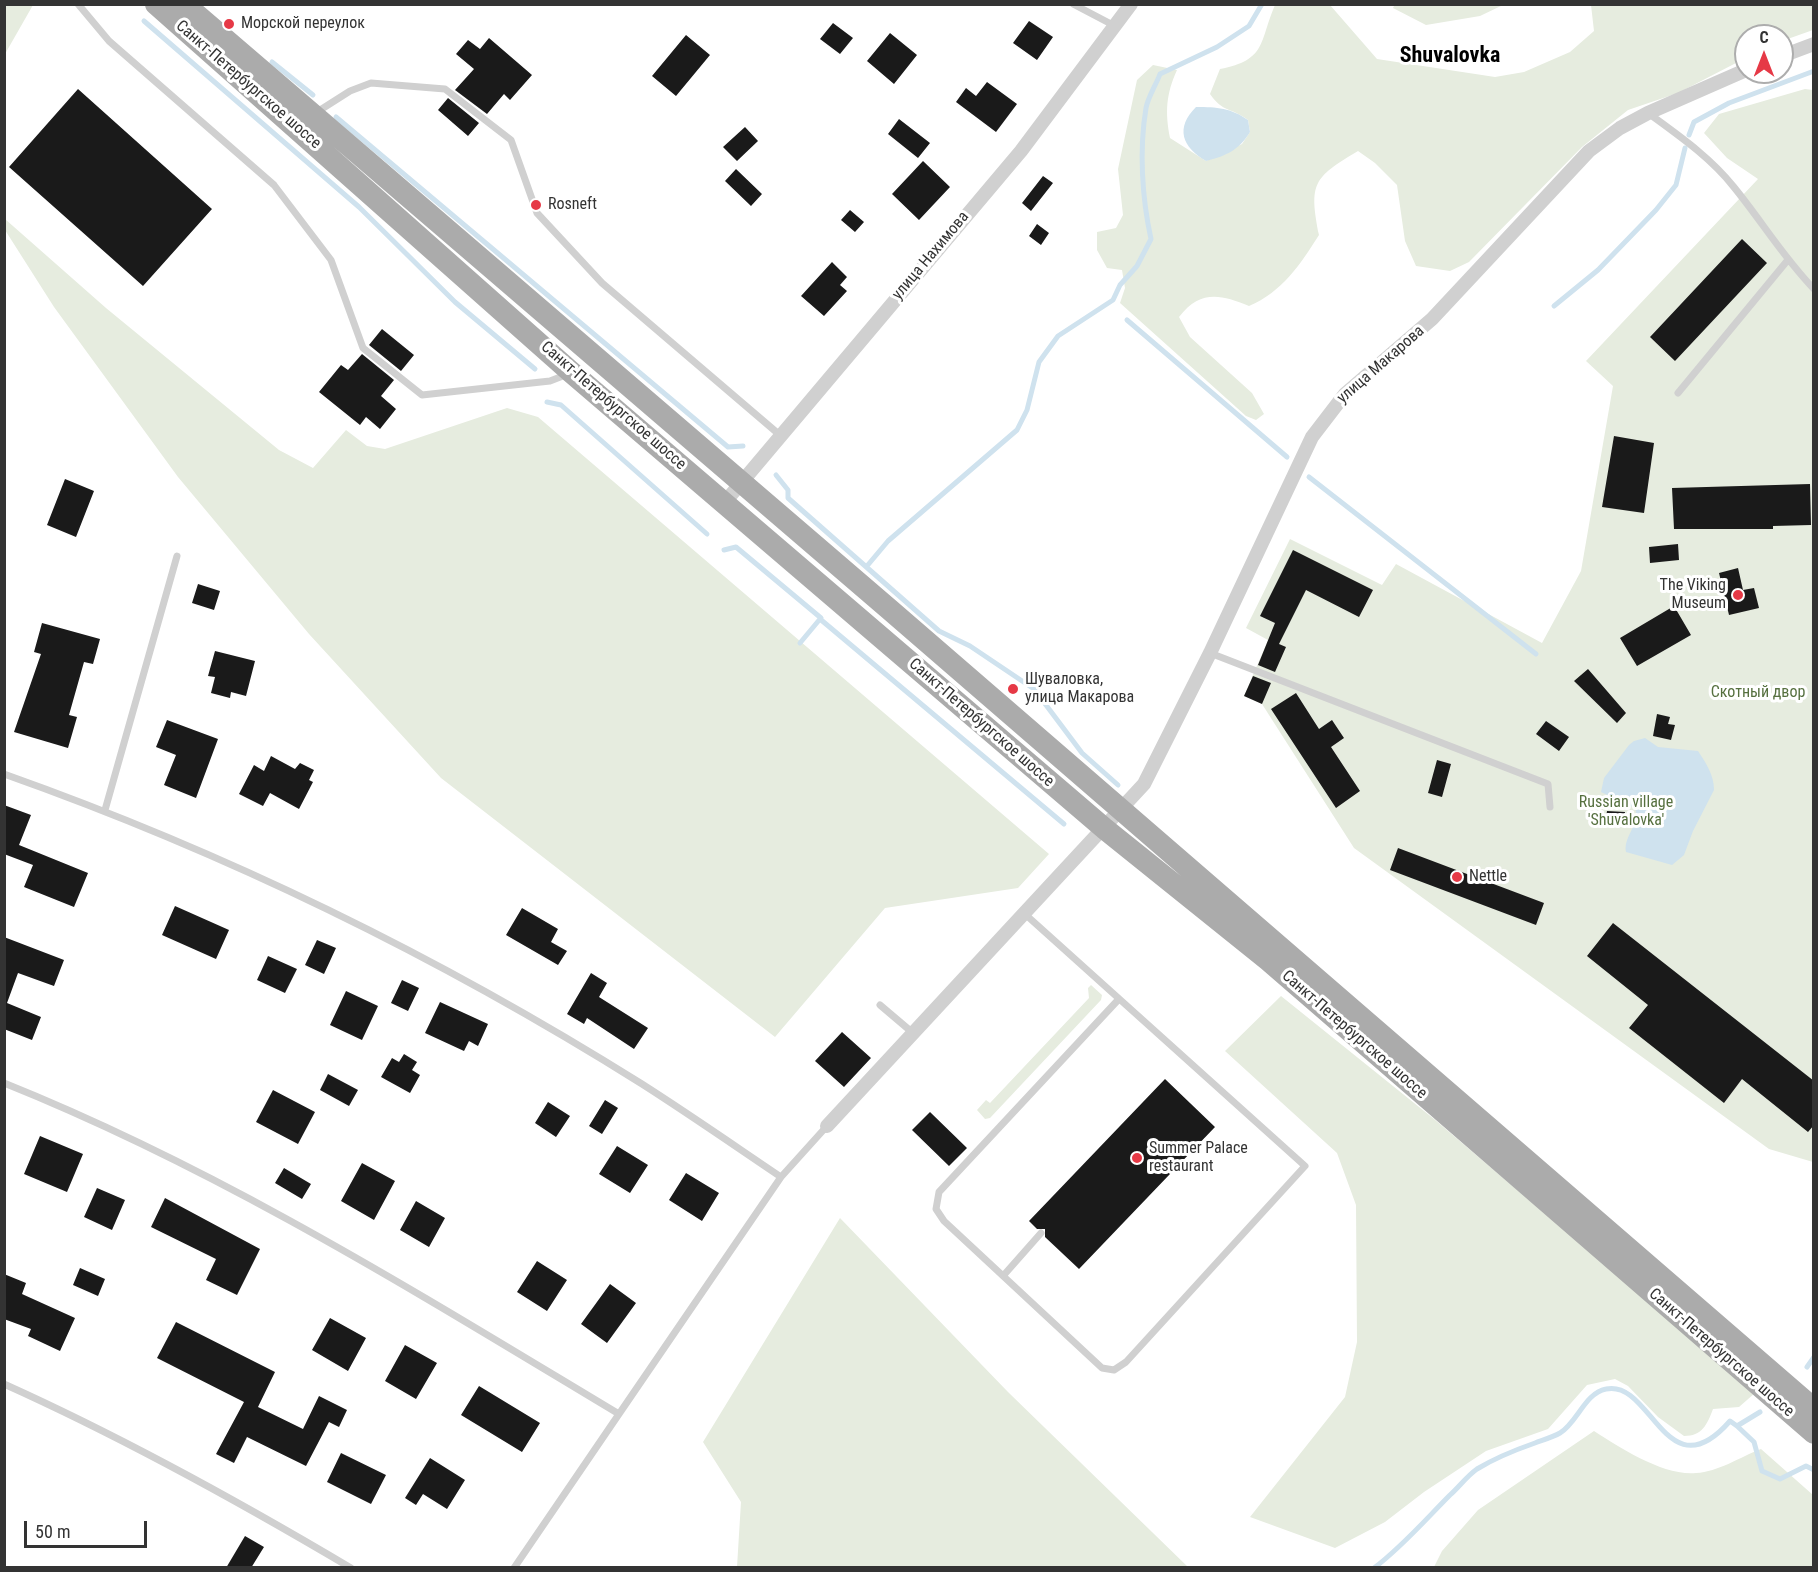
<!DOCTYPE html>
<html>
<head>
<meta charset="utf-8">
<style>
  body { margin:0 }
  #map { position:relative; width:1818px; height:1572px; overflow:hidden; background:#fff; font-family:"Roboto Condensed",sans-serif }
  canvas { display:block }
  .frame { position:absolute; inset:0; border:6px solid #333; pointer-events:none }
  .north { position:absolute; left:1734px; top:24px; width:60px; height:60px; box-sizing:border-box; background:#fff; border:2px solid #adadad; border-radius:50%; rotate:0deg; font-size:16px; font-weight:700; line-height:24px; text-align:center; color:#333 }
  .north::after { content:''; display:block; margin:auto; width:21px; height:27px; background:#e63946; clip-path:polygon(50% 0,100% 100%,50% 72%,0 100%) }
  .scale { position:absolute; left:24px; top:1521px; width:123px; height:27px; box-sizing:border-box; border:3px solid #333; border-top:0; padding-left:8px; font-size:18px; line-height:21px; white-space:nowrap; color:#333; -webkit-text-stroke:4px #fff; paint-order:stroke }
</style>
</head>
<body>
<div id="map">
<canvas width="1818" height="1572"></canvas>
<div class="frame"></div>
<div class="north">С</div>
<div class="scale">50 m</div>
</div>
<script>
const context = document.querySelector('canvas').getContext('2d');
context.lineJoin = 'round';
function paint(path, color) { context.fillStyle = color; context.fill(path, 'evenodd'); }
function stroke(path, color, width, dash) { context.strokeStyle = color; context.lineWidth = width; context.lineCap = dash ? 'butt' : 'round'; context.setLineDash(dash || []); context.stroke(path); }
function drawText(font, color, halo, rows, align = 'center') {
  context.font = font + ' "Roboto Condensed",sans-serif'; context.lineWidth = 6; context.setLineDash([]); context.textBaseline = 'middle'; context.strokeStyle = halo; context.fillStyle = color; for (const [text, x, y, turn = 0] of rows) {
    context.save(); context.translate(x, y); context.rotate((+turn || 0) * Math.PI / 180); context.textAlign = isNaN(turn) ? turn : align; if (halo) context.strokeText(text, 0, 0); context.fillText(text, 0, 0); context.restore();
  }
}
const green = new Path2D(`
  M5,4L33,5L5,54L4,5Z
  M1395,4H1503V5L1480,16L1426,25L1393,8Z
  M1275,5H1330L1377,59L1495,77L1524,72L1570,52L1594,31L1591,5H1813V30L1782,41V36H1746V53L1736,63L1678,93L1628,110L1582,147L1469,262L1450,271L1416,266L1405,241L1397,185L1375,163L1358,151C1313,178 1309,183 1319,235C1300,265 1282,292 1249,306C1220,294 1200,290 1179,317L1190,337L1252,393L1264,414L1256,420L1246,416L1120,303L1125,288L1122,270L1107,268L1097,250V232L1116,228L1123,215L1118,169L1137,80L1153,65L1177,70C1166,94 1165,112 1170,138L1206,161L1242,144L1250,132L1248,120C1231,107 1223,113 1210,94L1220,69C1267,60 1259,42 1275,5Z
  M1805,89L1813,90V1162L1769,1149L1354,848L1262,704L1244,696L1268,640L1246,628L1290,539L1382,585L1396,564L1542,643L1581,571L1613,386L1586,361L1758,179L1727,158L1704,133L1719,114Z
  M5,219L106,308L279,450L313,468L346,430L367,446L385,449L507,408L538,417L1049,854L1018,888L885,908L775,1037L441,778L309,634L178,477L54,307L5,230Z
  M1091,985L1102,995L1101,1000L990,1118L985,1119L977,1110L986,1100L990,1103L1089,998L1088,988Z
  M1281,996L1434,1119L1755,1393L1739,1407L1713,1409C1707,1425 1702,1436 1684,1436L1658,1417L1628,1386L1615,1379L1587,1385L1548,1429L1486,1451L1424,1492L1385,1522L1335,1548L1250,1517L1345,1397L1357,1342L1356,1205L1337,1153L1225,1051Z
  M840,1218L1008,1392L1188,1567H737L741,1502L703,1442Z
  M1594,1431C1621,1448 1663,1476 1696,1473C1718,1472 1740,1457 1761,1449L1813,1495V1567H1434L1442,1551L1478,1510Z`);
const water = new Path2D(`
  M1196,107C1217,107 1231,108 1248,120L1250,132C1239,150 1226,156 1206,161C1182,147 1175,128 1196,107Z
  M1645,738L1658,747L1698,751C1706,763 1714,775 1714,790L1693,831L1684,855L1672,865L1626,852C1623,836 1641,824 1635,808L1601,792L1604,778L1629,745L1634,741Z`);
const stream = new Path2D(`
  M144,21L359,207L455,302L535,369
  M272,62L313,95
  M336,117L728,447L743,446
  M1689,135L1694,122L1729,103L1814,71
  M1554,306L1598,270L1656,210L1676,185L1685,148
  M1127,320L1287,457
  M547,402L561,405L707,534
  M776,475L788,490V498L939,631L970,646L1034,689L1082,753L1118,785
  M1309,477L1536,654
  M724,550L736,547L821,618
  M867,566L888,541L1017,430L1027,410L1039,362L1058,336L1113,300L1120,285L1137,266L1151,239C1142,198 1139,150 1146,108C1148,97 1156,85 1160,74L1217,47L1249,26L1262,4
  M800,643L820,619L1064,824
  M1807,1367L1814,1357
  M1737,1426L1754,1442L1762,1471L1780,1479L1806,1466L1814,1470
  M1374,1568C1402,1547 1426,1519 1450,1495C1459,1487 1467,1476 1477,1469C1495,1458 1515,1450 1535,1443C1543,1440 1553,1437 1560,1433C1577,1423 1585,1393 1606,1389C1652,1379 1666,1494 1730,1421L1737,1426L1760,1412`);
const building = new Path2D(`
  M1029,21L1053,37L1037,60L1013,43Z
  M833,23L853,38L840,54L820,39Z
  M890,33L917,55L894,84L867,61Z
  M686,35L710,55L676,96L652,76Z
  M489,38L532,75L510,100L504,94L487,114L455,90L474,69L456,54L468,40L480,49Z
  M987,82L1017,104L996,132L956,102L966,88L976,96Z
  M78,89L212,209L143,286L9,167Z
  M448,98L479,123L468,136L438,110Z
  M899,119L930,143L918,158L888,134Z
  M745,127L758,141L737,161L723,147Z
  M923,161L950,187L919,220L892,194Z
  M736,169L762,194L751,206L725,181Z
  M1043,176L1053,183L1031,211L1022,203Z
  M850,210L864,222L855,232L841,220Z
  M1037,224L1049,233L1041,245L1029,236Z
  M1742,239L1767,263L1675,361L1650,337Z
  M832,262L847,277L840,285L847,291L824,316L801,296Z
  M382,329L414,355L401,371L369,345Z
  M362,354L394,380L381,396L396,409L380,429L366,417L360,425L319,392L341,365L348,370Z
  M1614,436L1654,443L1644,513L1602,507Z
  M65,479L94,491L76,537L47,525Z
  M1810,484L1811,525L1773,526V529H1674L1672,488Z
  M1678,544L1679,560L1650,563L1649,547Z
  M1293,550L1373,590L1359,617L1306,590L1279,644L1286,647L1275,672L1258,665L1275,623L1260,616Z
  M1738,568L1743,590L1754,588L1759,608L1729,615L1719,573Z
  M198,584L220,591L214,610L192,603Z
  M1674,606L1691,635L1637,666L1620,638Z
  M42,623L100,639L93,664L84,662L69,715L77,717L68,748L14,732L41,654L34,652Z
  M215,651L255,661L246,696L231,692L230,698L211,693L215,677L208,676Z
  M1588,669L1626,713L1617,723L1574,681Z
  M1253,676L1271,683L1262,704L1244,696Z
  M1296,693L1319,729L1332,720L1344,738L1331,747L1360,791L1336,808L1271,709Z
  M1657,714L1670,717L1668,724L1675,725L1671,740L1653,736Z
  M167,720L218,739L196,798L164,785L176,755L156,747Z
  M1546,721L1569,737L1559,751L1536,734Z
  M271,756L295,769L300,763L314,770L309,780L313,782L299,809L270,793L263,806L239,794L254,765L264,771Z
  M1437,760L1451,764L1442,797L1428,793Z
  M4,805L31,815L19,845L88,873L74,907L24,887L33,865L4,854Z
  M1607,811L1625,812L1624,826L1605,824Z
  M1398,848L1544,903L1536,925L1390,870Z
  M175,906L229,930L216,959L162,935Z
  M522,908L558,929L551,942L567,951L558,965L506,935Z
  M1613,923L1814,1081V1125L1808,1132L1742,1079L1724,1103L1629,1028L1648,1005L1587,956Z
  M4,937L64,960L54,986L18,973L7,1003L41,1017L32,1040L4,1029Z
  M317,940L336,948L324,974L305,965Z
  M268,956L297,969L285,993L257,980Z
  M591,973L607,983L599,997L648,1028L634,1049L587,1018L584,1024L567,1014Z
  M402,980L419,988L408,1011L391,1003Z
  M346,991L378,1006L362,1040L330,1025Z
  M440,1002L488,1024L478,1046L469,1041L464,1051L425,1033Z
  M842,1032L871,1058L844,1087L815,1061Z
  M404,1054L417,1062L412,1070L420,1075L410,1093L381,1077L392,1058L399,1062Z
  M328,1074L358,1090L349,1106L320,1090Z
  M1165,1079L1215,1127L1079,1269L1045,1237V1229H1037L1029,1221Z
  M273,1090L315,1112L298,1144L256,1122Z
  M605,1100L618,1108L602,1134L589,1126Z
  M548,1102L570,1116L556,1137L535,1123Z
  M930,1112L967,1148L949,1166L912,1130Z
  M40,1136L83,1154L67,1192L24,1174Z
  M617,1146L648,1165L630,1193L599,1174Z
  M362,1163L395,1181L374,1220L341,1201Z
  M284,1168L311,1184L302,1199L275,1183Z
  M686,1173L719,1193L702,1221L669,1200Z
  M97,1188L125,1200L112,1230L84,1217Z
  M165,1198L260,1249L237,1295L206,1280L216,1259L151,1227Z
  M416,1201L445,1218L429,1247L400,1230Z
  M537,1261L567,1280L547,1311L517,1292Z
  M80,1268L105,1279L98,1296L73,1285Z
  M4,1274L26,1283L22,1294L75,1318L60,1351L28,1336L31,1329L4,1319Z
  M610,1284L636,1303L607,1343L581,1324Z
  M330,1318L366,1338L348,1371L312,1350Z
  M176,1322L275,1372L258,1407L303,1429L319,1396L347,1410L339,1427L329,1422L306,1466L247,1437L234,1463L216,1454L244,1402L157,1358Z
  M405,1345L437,1363L416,1399L385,1381Z
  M479,1386L540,1423L522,1452L461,1415Z
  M341,1453L386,1475L371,1504L327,1482Z
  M430,1458L465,1480L447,1509L423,1494L416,1505L405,1498Z
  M245,1536L264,1547L251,1568H226Z`);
const lane = new Path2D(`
  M78,4L109,41L274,185L331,260L363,348L422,395L550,381L568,374
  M1073,4L1113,25
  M317,112L350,91L371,83L445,89L511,140L537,213L602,283L781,436
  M1648,113C1678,135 1710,157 1733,186C1761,220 1783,257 1814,289
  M1678,393L1787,261
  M1210,653L1548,784L1550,807
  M4,774C227,853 441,958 642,1084C689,1114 735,1146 781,1177
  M105,810L177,556
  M1026,915L1305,1166L1126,1362L1114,1370L1102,1368L944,1221L936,1209L939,1192L1118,1000
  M880,1005L913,1033
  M4,1083C221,1170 419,1294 619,1414L781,1177L827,1126
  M1003,1276L1041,1233
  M4,1384C124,1438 238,1501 351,1568
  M514,1568L619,1414`);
const street = new Path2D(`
  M1782,56L1814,44
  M725,502L1021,151L1131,4
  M827,1126L1144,784L1210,653L1312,437L1345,394L1432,319L1589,151L1620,128L1648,113L1746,70`);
const primary = new Path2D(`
  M156,4L571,372L1105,829L1268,960L1814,1433
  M184,4L889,609L1814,1409`);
const markers = [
  [229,24,6,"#e63946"],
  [536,205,6,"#e63946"],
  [1738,595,6,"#e63946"],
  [1013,689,6,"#e63946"],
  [1457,877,6,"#e63946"],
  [1137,1158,6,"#e63946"]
];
const poiNames = [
  ["Морской переулок",241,24],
  ["Rosneft",548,205],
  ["The Viking",1726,586,"right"],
  ["Museum",1726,604,"right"],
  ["Шуваловка,",1025,680],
  ["улица Макарова",1025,698],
  ["Nettle",1469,877],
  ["Summer Palace",1149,1149],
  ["restaurant",1149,1167]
];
const streetNames = [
  ["Санкт-Петербургское шоссе",248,85,41],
  ["улица Нахимова",931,256,-50],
  ["улица Макарова",1381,365,-41],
  ["Санкт-Петербургское шоссе",613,406,41],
  ["Санкт-Петербургское шоссе",981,723,41],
  ["Санкт-Петербургское шоссе",1354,1035,41],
  ["Санкт-Петербургское шоссе",1721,1353,41]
];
const parkNames = [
  ["Скотный двор",1758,693],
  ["Russian village",1626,803],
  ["'Shuvalovka'",1626,821]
];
const districtNames = [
  ["Shuvalovka",1450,56]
];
paint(green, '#e6ecdf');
paint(water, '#cfe2ee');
stroke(stream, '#cfe2ee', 5);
paint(building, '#1a1a1a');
stroke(lane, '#d0d0d0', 7);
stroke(street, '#d0d0d0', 14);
stroke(primary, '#ababab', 22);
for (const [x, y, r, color] of markers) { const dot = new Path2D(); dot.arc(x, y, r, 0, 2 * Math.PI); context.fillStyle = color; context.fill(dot); stroke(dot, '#fff', 2); }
drawText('16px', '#333', '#fff', poiNames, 'left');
drawText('16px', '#333', '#fff', streetNames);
drawText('16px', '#56703f', '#fff', parkNames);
drawText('bold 22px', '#000', '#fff', districtNames);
</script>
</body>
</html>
